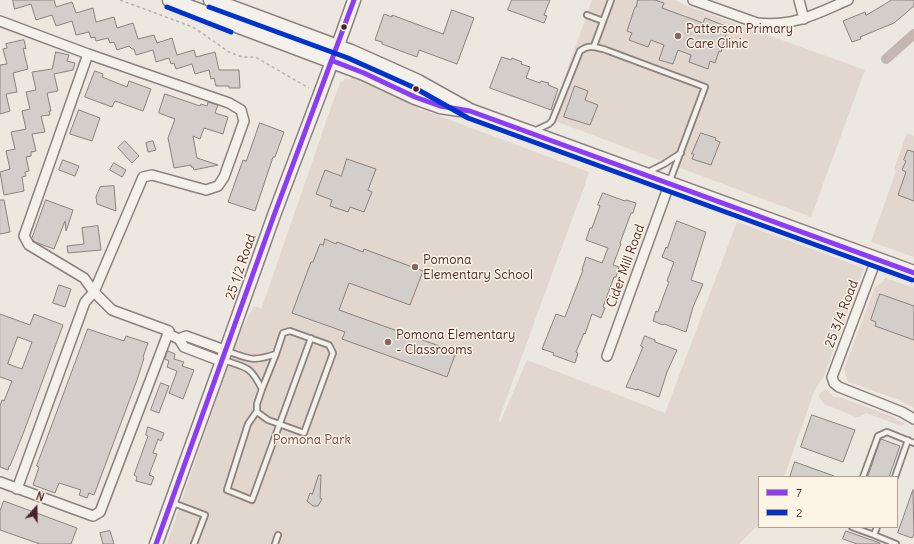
<!DOCTYPE html>
<html>
<head>
<meta charset="utf-8">
<style>
  body { margin:0 }
  #map { position:relative; width:914px; height:544px; overflow:hidden; background:#ece7df; font-family:Delius,sans-serif }
  canvas { display:block }
  .legend { position:absolute; left:758px; top:476px; width:140px; height:52px; box-sizing:border-box; background:#fcf5e5; border:1px solid #b59f9b; margin:0; padding:5px 7px; list-style:none; font-size:12px; color:#4a1f2b }
  .legend li { display:flex; align-items:center; gap:8px; height:20px }
  .legend b { width:20px; border:1px solid #b59f9b }
  .north { position:absolute; left:16px; top:488px; width:40px; height:40px; -webkit-text-stroke:3px #fcf5e5; paint-order:stroke; rotate:20deg; font-size:11px; font-weight:700; line-height:16px; text-align:center; color:#4a1f2b }
  .north::after { content:''; display:block; margin:auto; width:14px; height:18px; background:#4a1f2b; clip-path:polygon(50% 0,100% 100%,50% 72%,0 100%) }
</style>
</head>
<body>
<div id="map">
<canvas width="914" height="544"></canvas>
<ul class="legend">
<li><b style="height:5px;background:#8b3cf7"></b>7</li>
<li><b style="height:5px;background:#03c"></b>2</li>
</ul>
<div class="north">N</div>
</div>
<script>
const context = document.querySelector('canvas').getContext('2d');
context.lineJoin = 'round';
function paint(path, color) { context.fillStyle = color; context.fill(path, 'evenodd'); }
function stroke(path, color, width, dash) { context.strokeStyle = color; context.lineWidth = width; context.lineCap = dash ? 'butt' : 'round'; context.setLineDash(dash || []); context.stroke(path); }
function drawText(font, color, halo, rows, align = 'center') {
  context.font = font + ' Delius,sans-serif'; context.lineWidth = 3; context.setLineDash([]); context.textBaseline = 'middle'; context.strokeStyle = halo; context.fillStyle = color; for (const [text, x, y, turn = 0] of rows) {
    context.save(); context.translate(x, y); context.rotate((+turn || 0) * Math.PI / 180); context.textAlign = isNaN(turn) ? turn : align; if (halo) context.strokeText(text, 0, 0); context.fillText(text, 0, 0); context.restore();
  }
}
const built = new Path2D(`
  M592,0H675L687,6L751,29L764,33L765,34L865,70L811,217L550,119Z
  M336,93L586,182L493,430L251,339Z
  M907,133L914,136V257L871,242L896,171L894,169Z
  M885,278L914,288V408L897,399L848,382L844,369L875,287L883,282Z`);
const green = new Path2D(`
  M351,77H353L418,107V109L422,111L423,110L589,172L499,419L500,423L527,360L665,413L737,222L864,268L823,378L815,389L784,477H759V524L739,544H167L238,336L254,306L357,347L431,374L430,376L431,374L445,379L447,377L456,352L445,348L446,342L441,340L447,322L436,318L426,322C408,307 425,298 433,284L432,281L423,277L425,270L374,251L385,223H388L419,134L398,125L395,131L389,129L390,122L348,107L345,114C326,115 332,130 320,139L340,83L346,78L350,80Z
  M885,278L914,288V294L890,289L883,282Z
  M352,287L412,309L405,329L345,307Z
  M825,389L829,391V393L832,395L833,397H839L858,404L891,416L905,424L901,426L866,413L859,417H856L824,404L819,397L820,393Z`);
const canal = new Path2D(`
  M886,59L914,34`);
const building = new Path2D(`
  M13,0H54L56,7L72,2L76,13L93,8L96,22L114,17L117,28L133,23L138,39L154,35L157,43L172,38L177,55L194,50L196,57L215,52L219,70H239L240,88H229V86H216L214,78L211,79L209,70L195,74L192,64L176,69L174,63L171,64L169,58L156,62L153,50L136,55L134,49H132L129,46L117,50L114,42L110,43L108,38L96,41L95,37L91,38L89,32L76,35L72,21L56,26L52,15L36,20L31,4L15,9Z
  M512,0H550L544,15L547,16L544,23L508,10Z
  M638,0H655L664,3L662,8L703,23L705,18L728,27L721,52L719,51L715,63L710,61L708,69L689,62L691,55L678,50L673,64L659,60L664,45L651,40L648,47L629,40L632,33L627,31L635,7H636Z
  M892,0H914V6L894,23L860,37L861,39L852,42L843,21L865,12L866,15Z
  M452,10L474,18L457,64L419,50L417,57L382,44V42L375,40L384,14L392,17V15L443,34Z
  M24,40L26,49L23,48L28,69L13,73L17,92L6,94L10,111L0,114V65L7,64L3,49L7,48L6,44Z
  M56,52L69,55L67,61L75,63L73,70L54,74L58,91L47,93L51,111H49L50,115L41,116L45,132L32,134L36,151L31,152V156L26,157L29,171L25,172L26,176L22,177L24,191L4,195L0,172L10,169L6,151L15,149L11,132L26,129L22,111L30,109L26,92L36,90L32,72L52,69Z
  M502,57L511,60L512,58L522,62L521,64L530,67L526,78L540,83L541,81L549,83L548,85L558,89L551,110L490,88Z
  M95,71L103,74L102,77L127,87L129,81L151,89L143,111L115,101L112,107L85,97Z
  M575,86L588,91L585,100L598,105L590,125L564,117Z
  M165,94L200,106L201,104L207,106L208,102L218,105L215,113L228,117L223,134L204,128L200,139L193,136L197,158L218,165L194,170L193,167H191V165L174,168L168,138L175,119L159,113Z
  M79,110L100,118L92,141L70,134Z
  M260,123L284,132L275,157H273L255,211L228,202L243,160L246,161Z
  M701,133L716,138L715,140L720,142L711,165L692,159L694,154H692Z
  M125,141L139,156L132,163L118,148Z
  M153,141L156,150L148,152L146,143Z
  M908,150L914,152V201L898,195L906,172L902,170L906,161L904,160Z
  M347,159L376,169L368,190L372,192L364,212L350,207L348,212L330,206L332,200L316,194L325,170L341,176Z
  M63,160L79,166L75,176L59,170Z
  M114,163L126,170L122,177L110,170Z
  M114,186L116,211L97,204L96,197L100,187Z
  M603,193L625,201L626,200L636,203L633,213H631L620,243L621,244L613,265L619,267L616,277H614L603,307L605,308L601,318L592,314L585,334L584,333L576,352L578,353L575,363L553,355L554,353L542,349L556,314L565,317L583,270H582L586,257L602,263L608,248L586,240L590,228H592L600,206L598,205Z
  M0,200H4L10,232L0,234Z
  M46,200L73,210L66,231L65,221L54,249L35,242L32,239Z
  M677,221L706,232L691,280L703,284L693,307L686,332L664,324L663,325L653,321L656,311L658,312L665,292L669,282L667,281L674,262L662,257L666,247L667,248Z
  M98,226L101,250L68,253L67,246L84,244L82,228Z
  M325,239L336,244L337,242L363,252L364,249L423,271L410,305L349,283L339,310L456,352L447,377L342,339L345,332L292,313L311,262H313L320,244L323,245Z
  M59,285L71,289L65,307L53,303Z
  M880,294L914,306V340L875,326L876,322L871,320Z
  M0,314L30,325L34,314L63,325L23,434L10,466H9L8,470L0,467V406L2,400L4,401L12,381L0,377ZM18,337L32,342L22,369L8,364Z
  M88,329L124,341L126,336L148,343L143,357L144,358L137,380L94,495L89,493L87,498L79,495L81,490L59,483L55,493L33,485L39,467L37,466Z
  M645,336L655,340V342L677,350L667,372L659,397L637,389V390L626,387L636,364L643,347L641,346Z
  M168,351L175,354L174,359L184,362L182,366L194,370L183,399L169,393L177,371L167,367L169,361L165,359Z
  M161,383L169,386L159,413L151,410Z
  M812,415L855,430L843,462L801,447Z
  M148,427L164,433L161,441L158,439L153,453L157,454L149,475L154,477L151,485L136,481L137,477L134,475L148,436L146,435Z
  M881,439L900,446L889,477H868Z
  M795,462L834,476V477H790Z
  M319,475H321L320,498L322,499L318,506H313L307,501L310,493L312,494Z
  M913,490L914,534L912,538L898,533Z
  M4,501L77,528L71,544H40L0,530V511Z
  M110,531L114,544H103L100,533Z
  M846,531L880,543V544H857L843,539Z`);
const path = new Path2D(`
  M120,0L193,27L229,52L242,57H255L309,88`);
const lane = new Path2D(`
  M587,15L603,21
  M594,46L611,0
  M534,131L549,124L552,121L580,51C589,44 595,47 606,50L705,87L669,183
  M648,172L664,164L681,153
  M223,360C248,368 250,366 262,389L257,404V412L268,420L304,433L333,353L329,345L290,331L283,333L276,354C252,362 250,359 227,351
  M262,389L276,354
  M257,411L248,424L227,490L252,500L311,338
  M863,477L878,436L887,432L914,443
  M895,477L908,440
  M173,503L205,515L194,544
  M852,527L874,535L877,527
  M874,535L896,544
  M275,544L278,535`);
const street = new Path2D(`
  M693,0L757,23C793,27 816,14 848,0
  M799,0L804,19
  M0,21L88,54L229,103L241,110L244,121L224,177L218,186L206,190L152,175L143,177L94,292L85,302L17,489
  M876,260L832,377L834,383L839,387L902,412L914,419
  M168,334L179,339L184,347L223,362
  M179,339L186,336L227,351
  M607,356L669,185
  M0,482L93,516L100,512L169,331L112,310L94,292L84,278L29,245L24,236L88,54`);
const secondary = new Path2D(`
  M156,544C196,435 234,327 273,218C300,145 329,73 354,0`);
const primary = new Path2D(`
  M170,0L364,73L415,97L440,106L460,109
  M211,0L351,52L418,82L470,111L914,273`);
const bus1 = new Path2D(`
  M333,61L364,73L415,97L440,106L470,111L914,273
  M156,544L273,218L354,0`);
const bus2 = new Path2D(`
  M167,7L231,32
  M209,7L348,58L415,88L468,118L912,280`);
const markers = [
  [344,27,3.5,"#4a1f2b"],
  [678,36,4,"#83656a"],
  [416,89,3.5,"#4a1f2b"],
  [415,267,4,"#83656a"],
  [388,342,4,"#83656a"]
];
const poiNames = [
  ["Patterson Primary",686,29],
  ["Care Clinic",686,44],
  ["Pomona",423,260],
  ["Elementary School",423,275],
  ["Pomona Elementary",396,335],
  ["- Classrooms",396,350]
];
const streetNames = [
  ["Cider Mill Road",626,266,-70],
  ["25 1/2 Road",241,267,-71],
  ["25 3/4 Road",842,314,-69]
];
const parkNames = [
  ["Pomona Park",312,440]
];
paint(built, '#e2d7ce');
paint(green, '#e1d7ce');
stroke(canal, '#c6b6b0', 10);
paint(building, '#d3cec9');
stroke(building, '#8b817f', 1);
stroke(lane, '#8b817f', 8);
stroke(street, '#8b817f', 12);
stroke(secondary, '#8b817f', 15);
stroke(primary, '#8b817f', 17);
stroke(path, '#b6afac', 1.5, [3, 3]);
stroke(lane, '#f4f0ea', 4.5);
stroke(street, '#f4f0ea', 9);
stroke(secondary, '#f4f0ea', 12);
stroke(primary, '#f4f0ea', 14);
stroke(bus1, '#8b3cf7', 5);
stroke(bus2, '#03c', 5);
for (const [x, y, r, color] of markers) { const dot = new Path2D(); dot.arc(x, y, r, 0, 2 * Math.PI); context.fillStyle = color; context.fill(dot); stroke(dot, '#fcf5e5', 1.5); }
drawText('13px', '#4a1f2b', '#fcf5e5', poiNames, 'left');
drawText('13px', '#4a1f2b', '#fcf5e5', streetNames);
drawText('13px', '#6e4a50', '#fcf5e5', parkNames);
</script>
</body>
</html>
